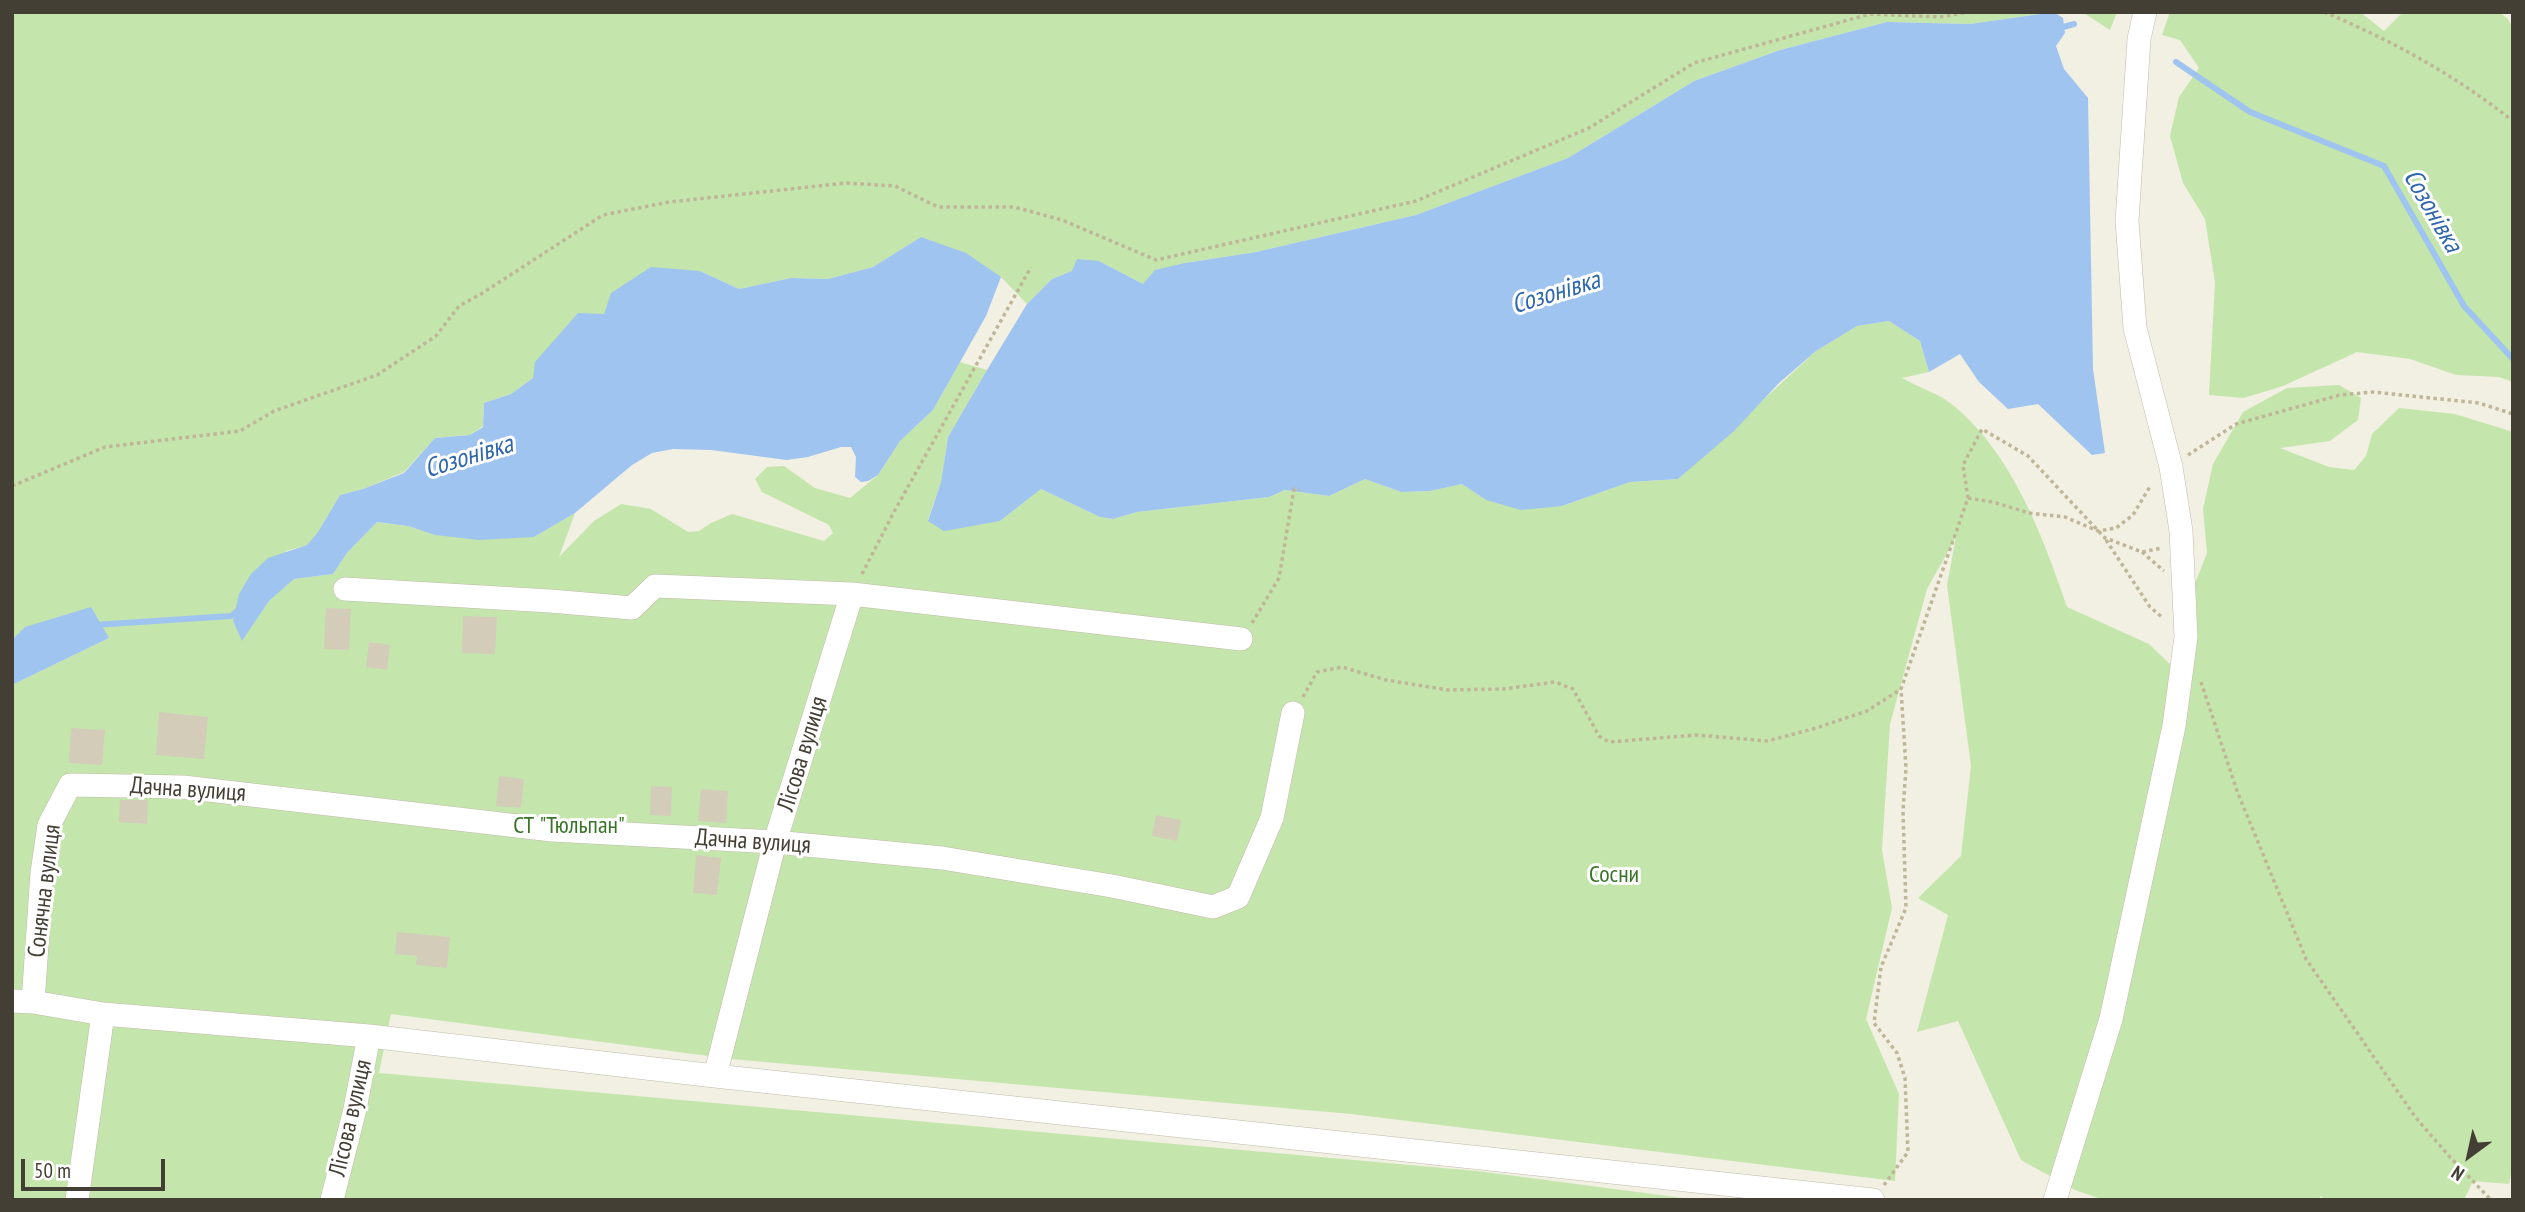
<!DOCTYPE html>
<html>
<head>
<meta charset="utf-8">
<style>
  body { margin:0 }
  #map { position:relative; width:2525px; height:1212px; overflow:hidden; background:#f2efe3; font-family:"PT Sans Narrow",sans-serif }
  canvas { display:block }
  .frame { position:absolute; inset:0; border:14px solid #443f34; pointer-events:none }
  .north { position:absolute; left:2434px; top:1121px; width:70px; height:70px; -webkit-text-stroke:5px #fff; paint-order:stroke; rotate:213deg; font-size:19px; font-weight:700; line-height:28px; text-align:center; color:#443f34 }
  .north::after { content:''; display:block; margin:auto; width:24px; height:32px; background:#443f34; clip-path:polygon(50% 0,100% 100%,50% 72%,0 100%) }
  .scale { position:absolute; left:21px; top:1159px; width:144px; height:32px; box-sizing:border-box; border:4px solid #443f34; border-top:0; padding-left:9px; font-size:21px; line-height:24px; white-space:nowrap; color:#443f34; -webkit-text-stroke:5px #fff; paint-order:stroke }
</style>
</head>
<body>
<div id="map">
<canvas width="2525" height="1212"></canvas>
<div class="frame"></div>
<div class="north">N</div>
<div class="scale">50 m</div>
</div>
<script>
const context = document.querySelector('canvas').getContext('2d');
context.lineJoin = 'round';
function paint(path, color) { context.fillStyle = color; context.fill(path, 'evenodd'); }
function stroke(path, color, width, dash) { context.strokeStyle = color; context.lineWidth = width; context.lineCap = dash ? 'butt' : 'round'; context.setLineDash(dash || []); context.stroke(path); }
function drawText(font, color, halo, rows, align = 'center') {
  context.font = font + ' "PT Sans Narrow",sans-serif'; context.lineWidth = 6; context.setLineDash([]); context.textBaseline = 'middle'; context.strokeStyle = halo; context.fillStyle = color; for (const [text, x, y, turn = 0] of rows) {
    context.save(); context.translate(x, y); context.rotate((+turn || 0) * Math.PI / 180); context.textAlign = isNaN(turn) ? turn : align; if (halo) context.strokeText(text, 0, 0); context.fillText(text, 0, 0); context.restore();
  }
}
const green = new Path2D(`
  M12,12H2054L1970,24L1887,22L1780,50L1694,81L1568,158L1416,215L1256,252L1185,263L1143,284L1099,261L1052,279L1027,304L1001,277L921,237L873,267L828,279L791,278L739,289L700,271L604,314L533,378L511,394L484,403L483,426L470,435L435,438L404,472L363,489L340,495L318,532L307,545L286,551L233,621L242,640L269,601L294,579L333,574L347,553L377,522L408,526L435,535L534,537L575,513L559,557L594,521L621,504L651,509L688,532L699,531L711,523L732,514L824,541L833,533L829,525L762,492L755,479L767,467L784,466L815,488L850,498L878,475L900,441L933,410L960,362L987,370L948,437L941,482L928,520L1000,521L1041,489L1100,517L1113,519L1137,512L1269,497L1285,490L1329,496L1365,479L1401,492L1430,491L1462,484L1486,500L1562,506L1630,482L1678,479L1816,351L1857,326L1889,321L1920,341L1929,372L1902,378C1918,387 1940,394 1954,406C2013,455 2043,537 2067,607L2149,644L2177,671L2194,586L2207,553L2203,509L2213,464L2243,412L2287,388L2339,385L2361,398L2358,420L2330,441L2280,448L2329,467L2354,470L2366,456L2372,434L2399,408L2455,414L2510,431L2513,434V1164L2509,1184L2473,1181L2464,1200H2325L2321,1196L2318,1200H2104L2075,1190L2021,1160L1958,1021L1917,1032L1948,915L1918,898L1961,856L1971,766L1947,585L1956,537L1927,589L1890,724L1882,850L1892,908L1866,1019L1899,1094L1895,1181L1351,1114L731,1059L391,1014L379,1073L1477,1171L1698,1200H12V685L109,638L12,640Z
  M2082,12H2117L2110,30Z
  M2170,12H2360L2384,31L2403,12H2499L2508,19L2513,28V382L2499,377L2456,375L2410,359L2357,352L2283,386L2244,398L2209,395L2215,282L2205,219L2183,183L2170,136L2179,97L2199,68L2180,40L2162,35Z`);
const water = new Path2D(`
  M2054,12L2063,18L2065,33L2056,46L2064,69L2088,98L2093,369L2105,453L2092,455L2038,404L2008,409L1979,382L1960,354L1929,372L1920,341L1889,321L1857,326L1816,351L1779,383L1734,431L1678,479L1630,482L1562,506L1521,510L1486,500L1462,484L1430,491L1401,492L1365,479L1329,496L1285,490L1269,497L1137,512L1113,519L1100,517L1041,489L1000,521L944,531L928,521L941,482L948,437L987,370L1027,304L1052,279L1072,271L1077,259L1099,261L1143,284L1155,270L1185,263L1256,252L1416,215L1568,158L1694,81L1780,50L1887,22L1970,24Z
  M921,237L966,253L1001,277L986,316L933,410L900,441L878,475L868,481L861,482L855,477L856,457L851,447H841L808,457L787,460L711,450L673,449L652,453L632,465L575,513L534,537L479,540L435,535L408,526L377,522L347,553L333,574L294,579L269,601L242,641L233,621L239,594L251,574L268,558L307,545L318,532L340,495L363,489L404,473L435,438L470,435L483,427L484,403L511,394L533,378L535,362L578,313L604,314L611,293L651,267L700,271L739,289L791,278L828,279L873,267Z
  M91,607L109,638L12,685V640L25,627Z`);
const stream = new Path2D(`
  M2056,29L2074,24
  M2176,62L2250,112L2384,166L2464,306L2513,359
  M94,625L231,616L241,608`);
const building = new Path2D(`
  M326,608L351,609L349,650L324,649Z
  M463,616L497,617L495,654L462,653Z
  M369,642L390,645L387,670L366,667Z
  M159,712L208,717L204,759L156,755Z
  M71,728L105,730L102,765L69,763Z
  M499,776L524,779L521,808L496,806Z
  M651,786L672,787L671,816L650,815Z
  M701,789L728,791L726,823L698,821Z
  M120,800H148L147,824L119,822Z
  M1156,815L1181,820L1177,841L1152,836Z
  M696,855L721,858L717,895L693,893Z
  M397,932L450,937L447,968L416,965L417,956L395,954Z`);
const path = new Path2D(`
  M2324,12C2393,41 2453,74 2513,121
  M2188,455L2236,424L2340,395L2373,392L2479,403L2513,414
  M12,486L105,447L240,431L274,411L377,375L436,336L459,306L481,294L603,215L669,202L846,183L895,186L938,207H1014L1062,220L1156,260L1416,201L1589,128L1694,63L1870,14L1940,17L1968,12
  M1968,498L1993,502L2029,513L2065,517L2098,531L2116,528L2133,515L2151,485
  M2106,540L2150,607L2163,618
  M2142,552L2164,571
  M862,574L895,510L1031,267
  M1252,623L1279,578L1294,489L1299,490
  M2201,682L2237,791L2306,959L2416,1118L2449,1156L2491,1200
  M1303,697L1317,672L1342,667L1386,680L1448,690L1503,689L1555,682L1573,689L1599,736L1609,742L1696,735L1767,741L1813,729L1867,711L1901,689
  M1884,1185L1908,1152L1905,1078L1897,1053L1874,1023L1881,967L1906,908L1903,811L1906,768L1901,689L1968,498L1963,465L1982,429L2028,456L2105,538L2142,552L2162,548`);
const minor = new Path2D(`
  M345,589L550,601L632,608L655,586L852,594L1241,639
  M12,1001L33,1002L103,1014L369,1036L715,1076L1873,1200
  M33,1002L42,873L49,825L70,785L183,787L552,830L775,842L942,858L1112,886L1213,907L1238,897L1272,818L1293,713
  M715,1076L775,842L852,594
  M77,1200L103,1014
  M332,1200L355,1109L369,1036
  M2055,1200L2111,1019L2174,726L2186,637L2181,531L2171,467L2135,328L2127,221L2139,39L2145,12`);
const streetNames = [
  ["Лісова вулиця",803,754,-73],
  ["Дачна вулиця",188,790,4],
  ["Дачна вулиця",753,842,4],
  ["Сонячна вулиця",45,891,-83],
  ["Лісова вулиця",351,1118,-77]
];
const parkNames = [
  ["СТ \"Тюльпан\"",569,826],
  ["Сосни",1614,875]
];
const waterNames = [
  ["Созонівка",2432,211,60],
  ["Созонівка",1556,293,-17],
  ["Созонівка",469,457,-17]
];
paint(green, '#c4e6ac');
paint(water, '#9fc4ef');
stroke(stream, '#9fc4ef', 6);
paint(building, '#d3ccb9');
stroke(minor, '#c0bba9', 24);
stroke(path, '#bfb698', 3.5, [3.5, 3.5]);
stroke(minor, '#fff', 23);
drawText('24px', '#443f34', '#fff', streetNames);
drawText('24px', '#3a7428', '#fff', parkNames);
drawText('italic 26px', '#2e67ae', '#fff', waterNames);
</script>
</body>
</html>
